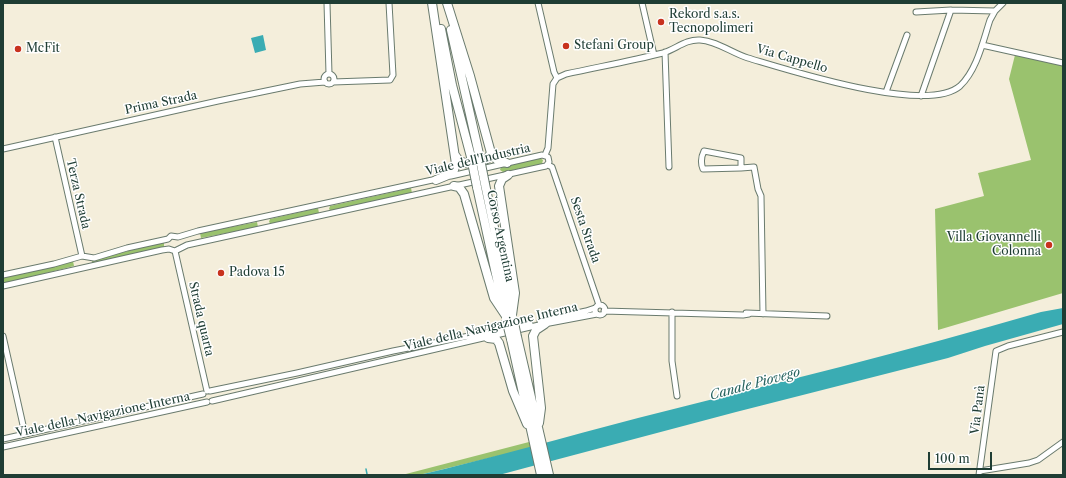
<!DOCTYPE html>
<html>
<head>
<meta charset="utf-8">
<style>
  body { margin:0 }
  #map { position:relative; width:1066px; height:478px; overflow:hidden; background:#f4eedb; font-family:"Libre Caslon Text",serif }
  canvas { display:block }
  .frame { position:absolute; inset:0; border:4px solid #1f3d34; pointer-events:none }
  .scale { position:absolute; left:928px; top:452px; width:64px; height:18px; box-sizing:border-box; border:2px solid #1f3d34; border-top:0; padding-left:5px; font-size:12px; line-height:14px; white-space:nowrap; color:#1f3d34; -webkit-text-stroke:3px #fff; paint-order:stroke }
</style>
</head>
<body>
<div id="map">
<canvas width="1066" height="478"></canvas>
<div class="frame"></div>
<div class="scale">100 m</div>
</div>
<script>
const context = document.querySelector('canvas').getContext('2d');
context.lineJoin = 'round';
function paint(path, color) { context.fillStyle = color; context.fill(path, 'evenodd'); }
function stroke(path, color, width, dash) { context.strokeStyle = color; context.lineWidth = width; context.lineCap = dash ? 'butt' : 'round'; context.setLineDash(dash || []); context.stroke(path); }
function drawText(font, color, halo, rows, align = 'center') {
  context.font = font + ' "Libre Caslon Text",serif'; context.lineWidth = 3; context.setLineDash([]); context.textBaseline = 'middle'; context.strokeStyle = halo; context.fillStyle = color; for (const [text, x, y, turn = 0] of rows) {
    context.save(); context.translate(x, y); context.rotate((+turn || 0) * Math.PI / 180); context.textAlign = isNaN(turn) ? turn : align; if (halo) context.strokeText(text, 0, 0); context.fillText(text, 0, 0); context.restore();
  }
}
const green = new Path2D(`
  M1015,55L1063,66V293L938,330L935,209L984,196L978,173L1031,160L1009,79Z
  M540,158L543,160L542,164L503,172L500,170L501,167Z
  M411,188L412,193L331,211L329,209L330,206Z
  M318,208L319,213L271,224L269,222L270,219Z
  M257,222L258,227L201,238L200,233Z
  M164,242V247L157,249L92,264V260Z
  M73,261L74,266L3,284V278Z
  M529,442L531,448L419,475H402Z`);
const water = new Path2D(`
  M263,35L266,50L255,53L251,38Z
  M1063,308V324L985,346L948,358L736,412L525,468L499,475H419C492,458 565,437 638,418C773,384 908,351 1041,312Z`);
const stream = new Path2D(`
  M366,469L367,474`);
const minor = new Path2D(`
  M327,3L329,74
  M538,3L554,72L557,78
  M642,3L654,55
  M916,12L951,10
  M982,45L1063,63
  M665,52L669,167
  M324 79a5 5 0 1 1 10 0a5 5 0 1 1-10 0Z
  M557,78L566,74C598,67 631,61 663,53C676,49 686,39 700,40C717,41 732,53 748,58C789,70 927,115 960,86C977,70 983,41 990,20L995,11L1003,3
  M333,82L390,80L393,75L389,3
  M886,92L907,35
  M921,96L951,10L995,11
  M55,137L82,256
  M3,149L218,101L300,84L325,82
  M545,155L548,148L553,84L557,78
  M548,165L552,167L599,305
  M741,168L703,169C701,164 701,157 704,151L741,158V168L754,167L758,189L761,196L763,314
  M175,251L207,391
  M3,275L54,264L82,256L94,258L127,248L168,239L171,236L178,237L198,231L437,179
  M3,286L162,250L169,249L175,251L187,245L541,167L546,166L549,162L548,157L542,155L451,176
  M595 310a5 5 0 1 1 10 0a5 5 0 1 1-10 0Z
  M604,311L743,315L749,314
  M672,312V361L677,396
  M746,313L827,316
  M540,321L586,311L595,308
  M3,336L25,434
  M210,391L297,373L393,351L530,324
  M212,401L539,325L597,314
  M3,439L203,394
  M3,447L207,402
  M980,471L1029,463L1038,460L1063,442
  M979,475L996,351L1008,346L1063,332`);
const highway = new Path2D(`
  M432,3L456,164L453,173L436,180
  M447,3L470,76L491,153L497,160L507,163
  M441,29L452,85L471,157
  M451,30L479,154
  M455,155C462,168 475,163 487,159L491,153
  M508,175L502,179L499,186L515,293L512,315
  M485,184L511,309
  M454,186L459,187L464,194L494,298L506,316
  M477,187L504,311
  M517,337L549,475
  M488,338L496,339L499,343L513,391L527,424
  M511,339L541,475
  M539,423L541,408L533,336L536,330L545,324`);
const highwayBridge = new Path2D(`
  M479,154L485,184
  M471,157L477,187
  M513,318L517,337
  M506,319L511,339`);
const markers = [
  [661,22,4,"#c8321e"],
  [566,46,4,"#c8321e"],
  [18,49,4,"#c8321e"],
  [1049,245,4,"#c8321e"],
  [221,273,4,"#c8321e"]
];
const poiNames = [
  ["Rekord s.a.s.",669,15],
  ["Tecnopolimeri",669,29],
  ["Stefani Group",574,46],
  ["McFit",26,49],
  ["Villa Giovannelli",1041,238,"right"],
  ["Colonna",1041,252,"right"],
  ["Padova 15",229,273]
];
const streetNames = [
  ["Via Cappello",792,59,16],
  ["Prima Strada",161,103,-12],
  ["Viale dell'Industria",478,160,-13],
  ["Terza Strada",78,194,77],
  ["Sesta Strada",585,230,71],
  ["Corso Argentina",500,236,78],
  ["Strada quarta",201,319,77],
  ["Viale della Navigazione Interna",491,327,-13],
  ["Via Panà",978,410,-83],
  ["Viale della Navigazione Interna",103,415,-12]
];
const waterNames = [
  ["Canale Piovego",755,384,-15]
];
paint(green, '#9ac26e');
paint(water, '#3aacb3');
stroke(stream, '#3aacb3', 1.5);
stroke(minor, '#6a7b6e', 7);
stroke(highway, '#6a7b6e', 10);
stroke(minor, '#fff', 5);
stroke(highway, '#fff', 8);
stroke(highwayBridge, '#6a7b6e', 10, []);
stroke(highwayBridge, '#fff', 8);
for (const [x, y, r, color] of markers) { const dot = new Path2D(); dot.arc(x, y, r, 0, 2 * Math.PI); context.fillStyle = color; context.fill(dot); stroke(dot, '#fff', 1.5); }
drawText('12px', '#1f3d34', '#fff', poiNames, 'left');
drawText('12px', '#1f3d34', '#fff', streetNames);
drawText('italic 13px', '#286460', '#fff', waterNames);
</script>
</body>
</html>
